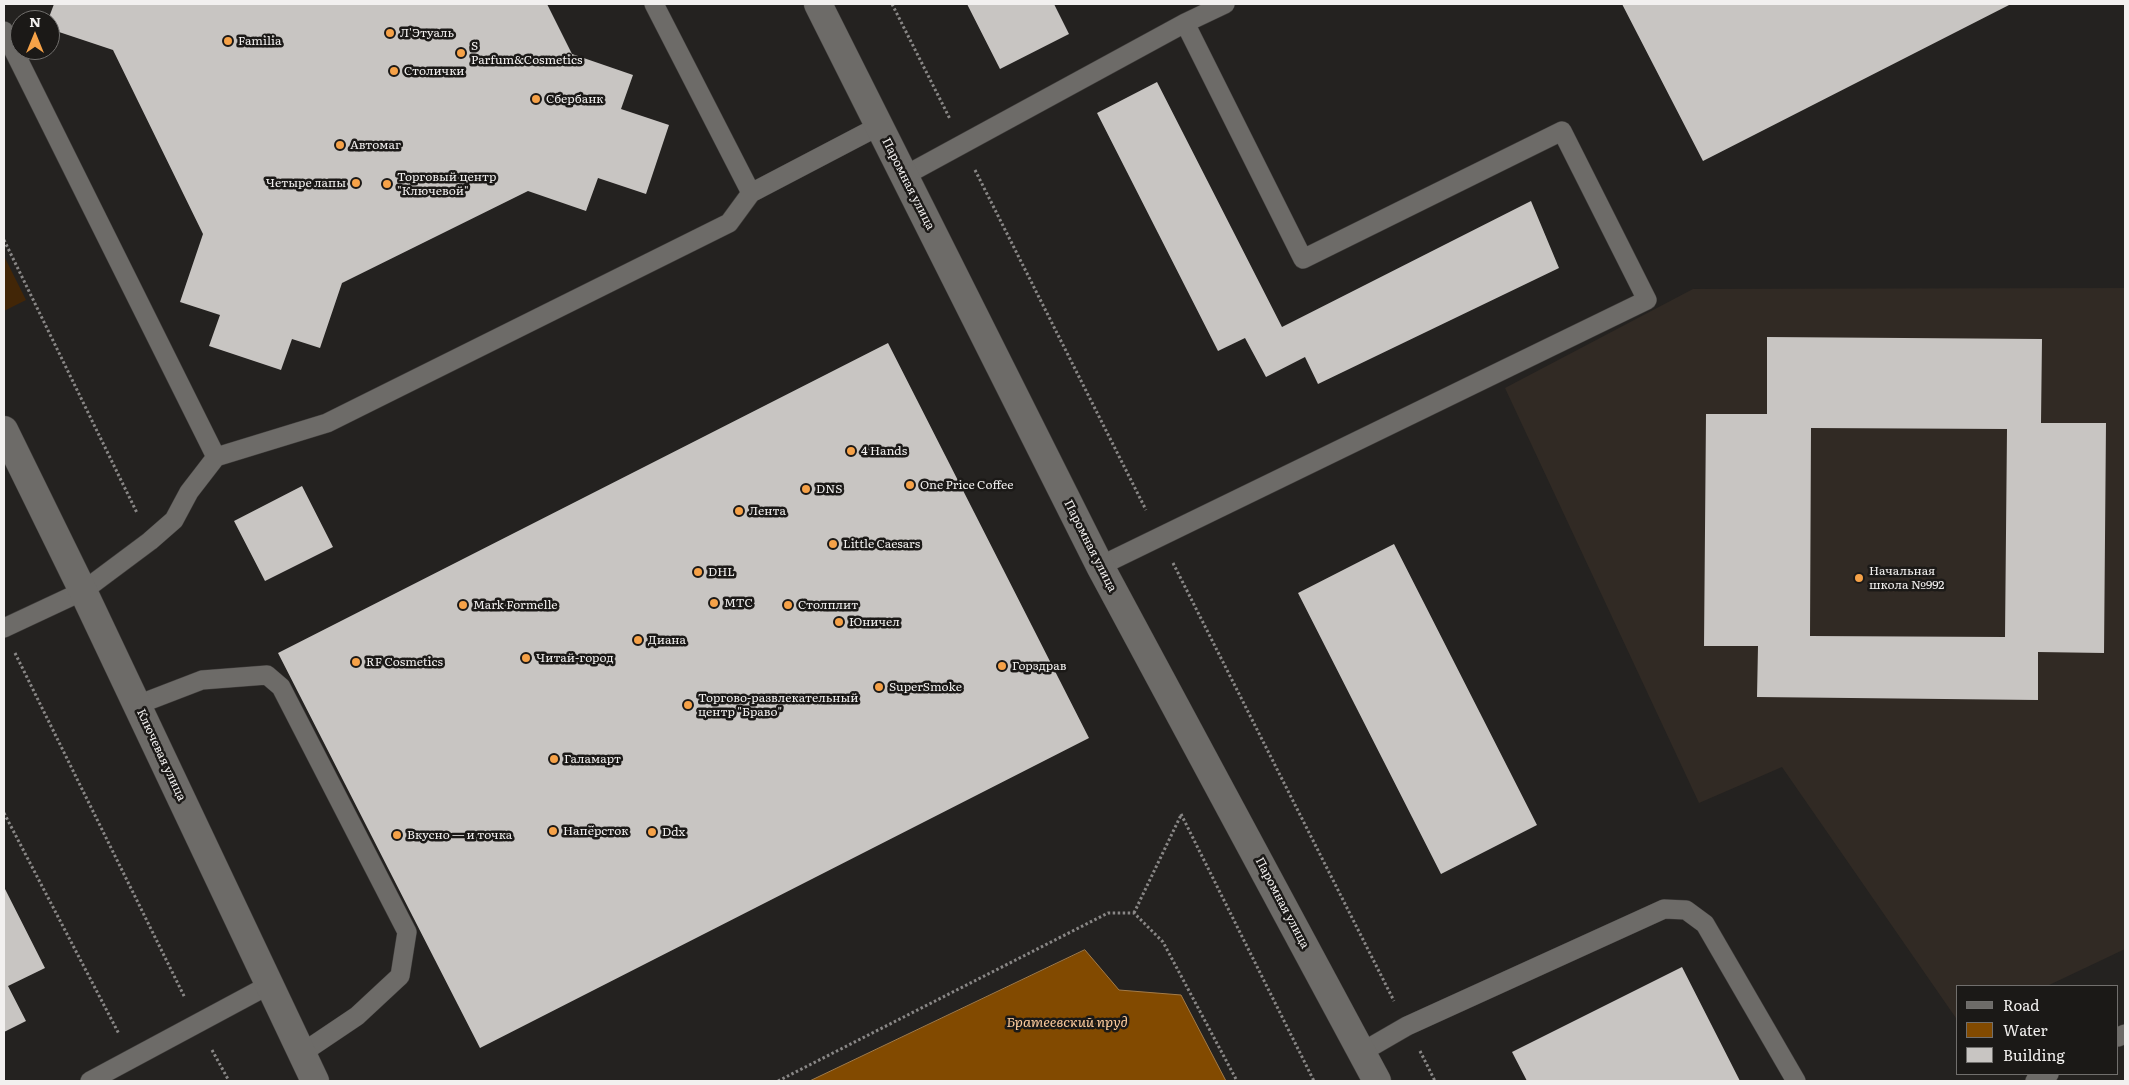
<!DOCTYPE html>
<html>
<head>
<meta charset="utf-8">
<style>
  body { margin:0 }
  #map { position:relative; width:2129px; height:1085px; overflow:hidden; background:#242220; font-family:Literata,serif }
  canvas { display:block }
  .frame { position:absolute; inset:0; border:5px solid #f2f0ef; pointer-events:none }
  .legend { position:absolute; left:1956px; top:985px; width:162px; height:90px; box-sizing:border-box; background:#1b1917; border:1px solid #716f6d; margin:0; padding:6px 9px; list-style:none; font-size:15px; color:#f2f0ef }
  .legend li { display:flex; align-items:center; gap:10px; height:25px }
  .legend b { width:25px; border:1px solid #716f6d }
  .north { position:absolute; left:10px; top:10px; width:50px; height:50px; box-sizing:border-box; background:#1b1917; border:1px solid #716f6d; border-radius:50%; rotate:0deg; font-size:14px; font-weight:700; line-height:20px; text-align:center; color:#f2f0ef }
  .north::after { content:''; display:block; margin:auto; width:18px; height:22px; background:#f6a248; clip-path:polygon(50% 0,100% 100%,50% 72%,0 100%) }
</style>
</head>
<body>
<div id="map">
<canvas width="2129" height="1085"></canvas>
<div class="frame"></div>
<ul class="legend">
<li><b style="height:6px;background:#6d6b68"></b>Road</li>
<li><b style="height:14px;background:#824a00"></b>Water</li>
<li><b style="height:14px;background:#c8c5c2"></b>Building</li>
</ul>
<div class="north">N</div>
</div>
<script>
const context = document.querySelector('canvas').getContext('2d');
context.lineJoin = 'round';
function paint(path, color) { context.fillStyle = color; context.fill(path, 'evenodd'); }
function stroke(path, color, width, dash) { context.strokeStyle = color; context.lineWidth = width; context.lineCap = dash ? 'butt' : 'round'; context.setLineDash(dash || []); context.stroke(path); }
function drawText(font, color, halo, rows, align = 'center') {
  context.font = font + ' Literata,serif'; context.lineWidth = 5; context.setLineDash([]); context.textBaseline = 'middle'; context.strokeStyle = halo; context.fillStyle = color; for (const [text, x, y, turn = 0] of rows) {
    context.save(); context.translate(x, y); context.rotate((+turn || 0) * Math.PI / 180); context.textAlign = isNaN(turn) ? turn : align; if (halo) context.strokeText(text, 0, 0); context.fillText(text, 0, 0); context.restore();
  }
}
const built = new Path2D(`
  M2125,288V949L2047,986H1958V1021L1782,767L1699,803L1505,388L1693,289Z`);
const green = new Path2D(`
  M4,256L26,300L4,311Z`);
const water = new Path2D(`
  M1085,950L1119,990L1181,995L1226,1081H810Z`);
const building = new Path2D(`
  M54,4H547L572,54L633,75L621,109L669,125L646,194L598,178L586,211L528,191L342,283L320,348L292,339L281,370L209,346L220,315L180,302L203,234L113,50L50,29V20H48Z
  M967,4H1054L1069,34L1000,69Z
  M1622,4H2011L1703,161Z
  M1157,82L1282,327L1531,201L1559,268L1318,384L1305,357L1266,377L1245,338L1218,351L1097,113Z
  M1767,337L2042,339L2041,423H2106L2104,653L2038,652V700L1757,697L1758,646H1704L1706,414H1767ZM1811,428L2007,429L2005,637L1810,636Z
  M888,343L1089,738L480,1048L278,653Z
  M302,486L333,547L265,581L234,521Z
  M1394,544L1537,825L1441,874L1298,593Z
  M4,887L45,968L8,986L26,1021L4,1032Z
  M1682,967L1740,1081H1527L1512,1052Z`);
const path = new Path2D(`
  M892,4L950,119
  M975,170L1146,510
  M4,240L137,513
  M1173,563L1394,1001
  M15,653L185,998
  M4,813L119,1034
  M1181,814L1314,1081
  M1134,913L1181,815
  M212,1050L229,1081
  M1420,1051L1435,1081
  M778,1081L1108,913H1134L1163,942L1237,1081`);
const lane = new Path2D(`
  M4,31L216,457
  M904,176L1185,23L1225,4
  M751,193L879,126
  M1100,566L1647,300L1562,131L1303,259L1185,23
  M4,628L83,591L150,541L174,520L189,492L216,457L327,423L729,223L751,193L654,4
  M137,705L202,680L267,675L281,687L407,932L400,976L357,1016L302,1053
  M2118,1037L2125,1034
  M1362,1052L1407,1026L1664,909L1686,910L1705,924L1796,1081
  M90,1081L269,985
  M2035,1081L2049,1074`);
const street = new Path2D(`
  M818,4L1100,566L1377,1081
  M4,430L83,591L315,1081`);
const markers = [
  [390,33,5,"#f6a248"],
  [228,41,5,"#f6a248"],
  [461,53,5,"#f6a248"],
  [394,71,5,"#f6a248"],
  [536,99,5,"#f6a248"],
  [340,145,5,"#f6a248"],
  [356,183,5,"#f6a248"],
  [387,184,5,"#f6a248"],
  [851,451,5,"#f6a248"],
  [910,485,5,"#f6a248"],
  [806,489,5,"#f6a248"],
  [739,511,5,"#f6a248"],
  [833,544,5,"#f6a248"],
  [698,572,5,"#f6a248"],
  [1859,578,5,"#f6a248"],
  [714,603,5,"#f6a248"],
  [463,605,5,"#f6a248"],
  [788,605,5,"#f6a248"],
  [839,622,5,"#f6a248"],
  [638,640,5,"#f6a248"],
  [526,658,5,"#f6a248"],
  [356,662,5,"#f6a248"],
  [1002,666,5,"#f6a248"],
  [879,687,5,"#f6a248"],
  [688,705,5,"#f6a248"],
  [554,759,5,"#f6a248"],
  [553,831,5,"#f6a248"],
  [652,832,5,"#f6a248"],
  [397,835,5,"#f6a248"]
];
const poiNames = [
  ["Л'Этуаль",400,33],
  ["Familia",238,41],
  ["S",471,46],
  ["Parfum&Cosmetics",471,60],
  ["Столички",404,71],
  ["Сбербанк",546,99],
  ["Автомаг",350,145],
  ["Торговый центр",397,177],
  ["\"Ключевой\"",397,191],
  ["Четыре лапы",346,183,"right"],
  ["4 Hands",861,451],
  ["One Price Coffee",920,485],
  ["DNS",816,489],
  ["Лента",749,511],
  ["Little Caesars",843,544],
  ["Начальная",1869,571],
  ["школа №992",1869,585],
  ["DHL",708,572],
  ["МТС",724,603],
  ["Mark Formelle",473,605],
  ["Столплит",798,605],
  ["Юничел",849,622],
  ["Диана",648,640],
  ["Читай-город",536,658],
  ["RF Cosmetics",366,662],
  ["Горздрав",1012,666],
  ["SuperSmoke",889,687],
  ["Торгово-развлекательный",698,698],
  ["центр \"Браво\"",698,712],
  ["Галамарт",564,759],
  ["Напёрсток",563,831],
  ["Ddx",662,832],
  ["Вкусно — и точка",407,835]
];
const streetNames = [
  ["Паромная улица",908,184,63],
  ["Паромная улица",1090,546,63],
  ["Ключевая улица",161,755,65],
  ["Паромная улица",1282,903,62]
];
const waterNames = [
  ["Братеевский пруд",1067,1023]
];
paint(built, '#312a24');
paint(green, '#422607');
paint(water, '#824a00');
stroke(water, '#a47c48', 1);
paint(building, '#c8c5c2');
stroke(lane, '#403e3c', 20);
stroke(street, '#403e3c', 29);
stroke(path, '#898786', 3, [2.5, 2.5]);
stroke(lane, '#6d6b68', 19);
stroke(street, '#6d6b68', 28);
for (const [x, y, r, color] of markers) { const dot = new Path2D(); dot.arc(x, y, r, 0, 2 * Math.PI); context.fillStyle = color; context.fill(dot); stroke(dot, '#1b1917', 2); }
drawText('12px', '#f2f0ef', '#1b1917', poiNames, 'left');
drawText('12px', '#f2f0ef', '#1b1917', streetNames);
drawText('italic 14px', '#fccb9d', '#1b1917', waterNames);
</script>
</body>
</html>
